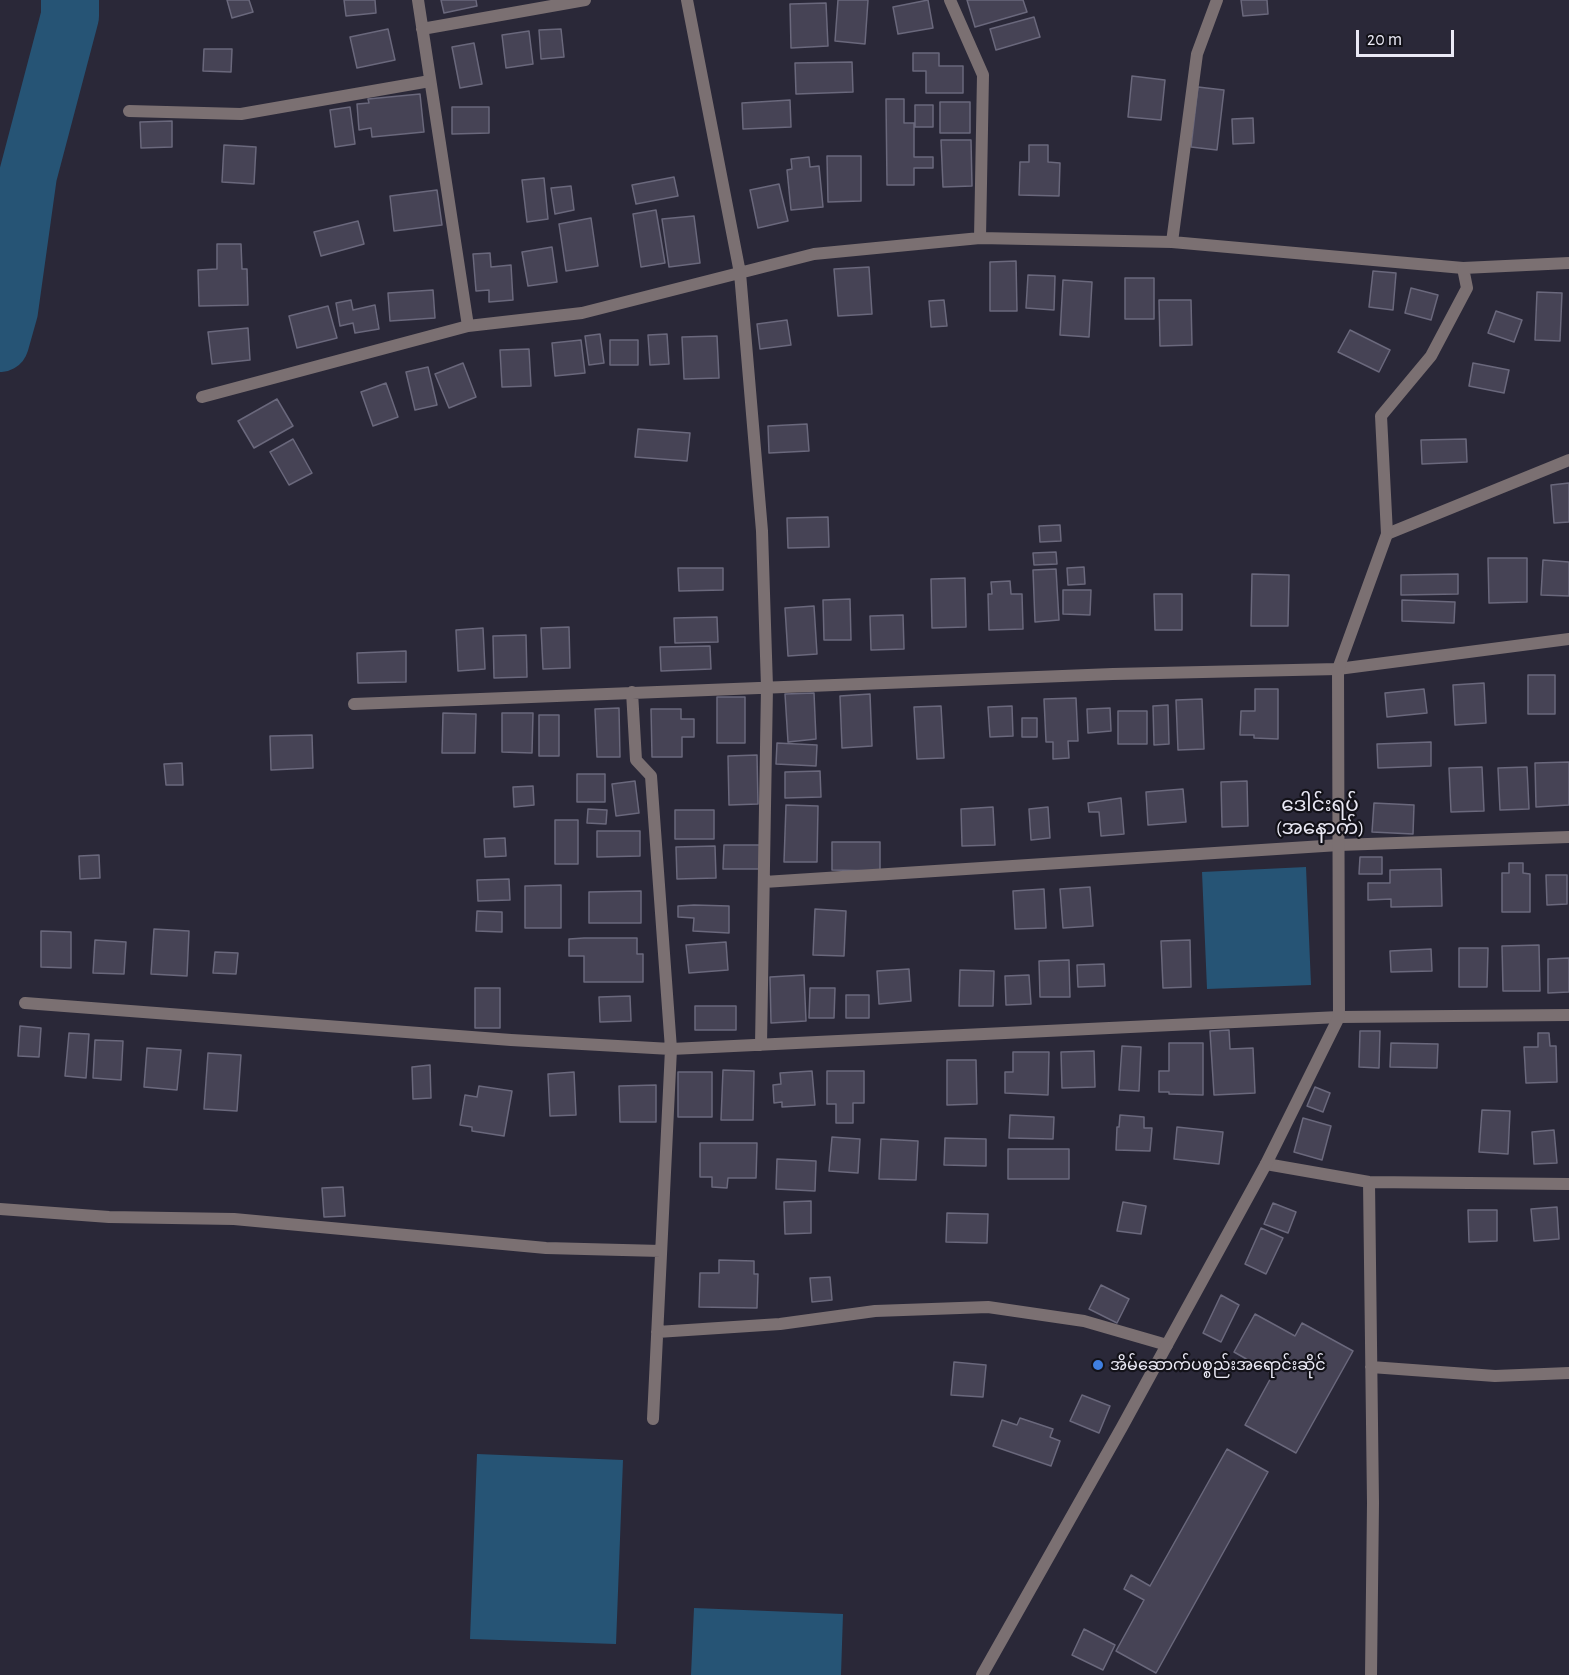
<!DOCTYPE html>
<html>
<head>
<meta charset="utf-8">
<style>
  body { margin:0 }
  #map { position:relative; width:1569px; height:1675px; overflow:hidden; background:#2a2838; font-family:"Alegreya Sans",sans-serif }
  canvas { display:block }
  .scale { position:absolute; left:1356px; top:30px; width:98px; height:27px; box-sizing:border-box; border:3px solid #ebeaf6; border-top:0; padding-left:8px; font-size:18px; line-height:21px; white-space:nowrap; color:#ebeaf6; -webkit-text-stroke:4px #131219; paint-order:stroke }
</style>
</head>
<body>
<div id="map">
<canvas width="1569" height="1675"></canvas>
<div class="scale">20 m</div>
</div>
<script>
const context = document.querySelector('canvas').getContext('2d');
context.lineJoin = 'round';
function paint(path, color) { context.fillStyle = color; context.fill(path, 'evenodd'); }
function stroke(path, color, width, dash) { context.strokeStyle = color; context.lineWidth = width; context.lineCap = dash ? 'butt' : 'round'; context.setLineDash(dash || []); context.stroke(path); }
function drawText(font, color, halo, rows, align = 'center') {
  context.font = font + ' "Alegreya Sans","Noto Sans Myanmar",sans-serif'; context.lineWidth = 4.5; context.setLineDash([]); context.textBaseline = 'middle'; context.strokeStyle = halo; context.fillStyle = color; for (const [text, x, y, turn = 0] of rows) {
    context.save(); context.translate(x, y); context.rotate((+turn || 0) * Math.PI / 180); context.textAlign = isNaN(turn) ? turn : align; if (halo) context.strokeText(text, 0, 0); context.fillText(text, 0, 0); context.restore();
  }
}
const water = new Path2D(`
  M1306,867L1311,985L1207,989L1202,872Z
  M477,1454L623,1460L616,1644L470,1639Z
  M694,1608L843,1614L841,1675H691Z`);
const river = new Path2D(`
  M0,343L9,311L28,175L70,16V0`);
const building = new Path2D(`
  M227,0H249L253,12L232,18Z
  M344,0H375L376,13L346,16Z
  M441,0H476L477,6L444,13Z
  M838,0H868L865,44L835,41Z
  M928,0L933,28L898,34L893,7Z
  M967,0H1023L1027,12L975,27Z
  M1241,0H1267L1268,14L1243,16Z
  M826,3L828,46L791,48L790,4Z
  M1034,17L1040,37L996,50L990,29Z
  M388,29L395,60L357,68L350,37Z
  M561,29L564,57L541,59L539,30Z
  M529,31L533,64L506,68L502,35Z
  M474,43L482,84L460,88L452,47Z
  M204,49H232L231,72L203,71Z
  M913,53H939V66H963V93H926V71H913Z
  M852,62L853,92L796,94L795,63Z
  M1132,76L1165,80L1161,120L1128,117Z
  M1198,87L1224,90L1217,150L1191,147Z
  M420,94L424,132L372,137L371,128L359,130L357,104L369,103L368,99Z
  M886,99H904V123H914V157H933V168H914V185H887Z
  M790,100L791,127L743,129L742,103Z
  M940,102H970V133H940Z
  M915,105H933V127H915Z
  M350,107L355,144L335,147L330,110Z
  M452,107H489V133L452,134Z
  M1253,118L1254,143L1233,144L1232,119Z
  M172,121V147L141,148L140,122Z
  M941,140H971L972,186L943,187Z
  M224,145L256,147L254,184L222,182Z
  M1029,145H1048V162L1060,163L1059,196L1019,195L1020,162H1029Z
  M827,156H861V201L828,202Z
  M809,157L810,167L819,166L823,207L791,210L787,170L792,169L791,159Z
  M674,177L678,196L636,204L632,185Z
  M544,178L548,219L527,222L522,180Z
  M779,184L788,221L758,228L750,190Z
  M571,186L574,210L555,214L551,188Z
  M437,190L442,225L394,231L390,196Z
  M656,210L665,263L641,267L633,214Z
  M694,216L700,263L669,267L662,219Z
  M591,218L598,266L566,271L559,224Z
  M358,221L364,244L321,256L314,232Z
  M217,244H241L242,269H247L248,305L199,306L198,270L217,269Z
  M552,247L557,282L528,286L522,252Z
  M490,253L491,267L511,265L513,300L489,302V290L476,291L473,254Z
  M1016,261L1017,311H990V262Z
  M869,267L872,314L838,316L834,269Z
  M1373,271L1396,273L1393,310L1369,307Z
  M1028,275L1055,276L1054,310L1026,308Z
  M1125,278H1154V319H1125Z
  M1063,280L1092,282L1089,337L1060,335Z
  M1411,288L1438,295L1431,320L1405,313Z
  M433,290L435,318L390,321L388,293Z
  M1537,292L1562,293L1560,341L1535,340Z
  M351,300L353,310L375,305L379,329L355,333L353,323L340,326L336,303Z
  M944,300L947,326L931,327L929,301Z
  M1159,300H1191L1192,345L1160,346Z
  M328,306L337,338L297,348L289,316Z
  M1496,311L1522,320L1514,342L1488,333Z
  M787,320L791,345L760,349L757,324Z
  M248,328L250,360L212,364L208,332Z
  M1350,330L1390,350L1379,372L1338,352Z
  M600,334L604,363L589,365L585,336Z
  M667,334L669,364L650,365L648,335Z
  M717,336L719,378L684,379L682,337Z
  M581,340L585,373L555,376L552,343Z
  M610,340H638V365H610Z
  M529,349L531,386L502,387L500,350Z
  M463,363L476,397L449,408L435,374Z
  M1473,363L1509,370L1504,393L1469,386Z
  M428,367L437,405L415,410L406,372Z
  M386,383L398,417L373,426L361,392Z
  M277,399L293,426L254,448L238,421Z
  M807,424L809,451L769,453L768,426Z
  M638,429L690,433L687,461L635,457Z
  M293,439L312,473L289,485L270,452Z
  M1466,439L1467,462L1422,464L1421,440Z
  M1569,483V522L1554,523L1551,485Z
  M828,517L829,547L788,548L787,518Z
  M1060,525L1061,541L1040,542L1039,526Z
  M1056,552L1057,564L1034,565L1033,553Z
  M1488,558H1527V602L1489,603Z
  M1543,560L1569,562V596L1541,595Z
  M1084,567L1085,584L1068,585L1067,568Z
  M678,568H723V590L679,591Z
  M1056,569L1059,620L1035,622L1033,570Z
  M1252,574L1289,575L1288,626H1251Z
  M1458,574V594L1401,595V575Z
  M965,578L966,627L932,628L931,579Z
  M1010,581L1011,594H1022L1023,629L989,630L988,594H992L991,582Z
  M1063,590H1091L1090,615L1063,614Z
  M1154,594H1182V630H1155Z
  M850,599L851,640H824L823,600Z
  M1402,600L1455,602L1454,623L1402,621Z
  M814,606L817,654L788,656L785,608Z
  M903,615L904,649L871,650L870,616Z
  M717,617L718,642L675,643L674,618Z
  M569,627L570,668L543,669L541,628Z
  M483,628L485,669L458,671L456,630Z
  M526,635L527,677L494,678L493,636Z
  M710,646L711,669L661,671L660,647Z
  M406,651V682L358,683L357,653Z
  M1528,675H1555V714H1528Z
  M1484,683L1486,723L1455,725L1453,685Z
  M1255,689H1278V739L1254,738V735H1240L1241,711H1255Z
  M1424,689L1427,713L1387,717L1385,693Z
  M814,693L816,739L788,742L785,694Z
  M870,694L872,746L842,748L840,696Z
  M717,697H745V743H717Z
  M1076,698L1078,741H1068L1069,758L1053,759V742H1046L1044,699Z
  M1202,699L1204,749L1178,750L1176,700Z
  M1168,705L1169,744L1154,745L1153,706Z
  M941,706L944,758L917,759L914,707Z
  M1012,706L1013,736L990,737L988,707Z
  M619,708L620,757H597L595,709Z
  M1110,708L1111,731L1088,733L1087,709Z
  M651,709H681V719H694V737H682V757H652Z
  M1118,711H1147V744H1118Z
  M443,713L476,714L475,753H442Z
  M502,713H533L532,753L502,752Z
  M539,715H559V756H539Z
  M1022,718H1037V737H1022Z
  M312,735L313,768L271,770L270,736Z
  M1431,742V766L1378,768L1377,744Z
  M777,743L817,745L816,766L776,764Z
  M757,755L758,804L729,805L728,756Z
  M1569,762V805L1536,807L1535,763Z
  M182,763L183,785H166L164,764Z
  M1482,767L1484,811L1451,812L1449,768Z
  M1527,767L1529,809L1500,810L1498,768Z
  M820,771L821,797L785,798V772Z
  M577,774H605V802H577Z
  M635,781L639,813L616,816L612,784Z
  M1247,781L1248,826L1222,827L1221,782Z
  M533,786L534,805L514,807L513,787Z
  M1183,789L1186,822L1148,825L1146,792Z
  M1121,798L1124,834L1101,836L1099,812H1089L1088,803Z
  M1374,803L1414,805L1413,834L1372,832Z
  M786,805L818,806L817,862H784Z
  M993,807L995,845L962,846L961,809Z
  M1048,807L1050,838L1031,840L1029,809Z
  M588,809L607,810L606,824L587,823Z
  M675,810H714V839H675Z
  M555,820H578V864H555Z
  M597,831H640V856L597,857Z
  M505,838L506,856L485,857L484,839Z
  M832,842H880V871L832,870Z
  M724,845H761V869H723Z
  M715,846L716,878L677,879L676,847Z
  M99,855L100,878L80,879L79,856Z
  M1360,857H1382V874H1359Z
  M1509,863H1523V873L1530,874V912H1502V873H1509Z
  M1441,869L1442,906L1391,907V899L1368,900V883H1390V870Z
  M1546,875H1567V904L1547,905Z
  M509,879L510,900L478,901L477,880Z
  M561,885V928H525V886Z
  M1090,887L1093,926L1063,928L1060,889Z
  M1044,889L1046,928L1015,929L1013,891Z
  M641,891V923H589V892Z
  M694,905L729,906V933L693,931L694,918L678,917V906Z
  M815,909L846,911L844,956L813,955Z
  M477,911L502,912V932L476,931Z
  M154,929L189,931L187,976L151,974Z
  M41,931L71,932V968L41,967Z
  M584,938H637V954H643V982H584V956H569V939Z
  M95,940L126,942L124,974L93,973Z
  M1190,940L1191,987L1163,988L1161,941Z
  M726,942L728,970L689,973L686,945Z
  M1539,945L1540,991H1503L1502,946Z
  M1459,948H1488L1487,987H1459Z
  M1431,949L1432,971L1391,972L1390,951Z
  M215,952L238,953L236,974L213,973Z
  M1569,958V992L1548,993V959Z
  M1069,960L1070,997H1040L1039,961Z
  M1104,964L1105,986L1078,987L1077,965Z
  M909,969L911,1001L879,1004L877,971Z
  M960,970L994,971L993,1006H959Z
  M804,975L806,1021L771,1023L770,977Z
  M1029,975L1031,1004L1006,1005L1005,976Z
  M475,988H500V1028H475Z
  M810,988H835L834,1018H809Z
  M846,995H869V1018H846Z
  M630,996L631,1021L600,1022L599,997Z
  M695,1006H736V1030H695Z
  M20,1026L41,1028L39,1057L18,1056Z
  M1229,1030L1230,1049L1253,1048L1255,1093L1214,1095L1210,1031Z
  M1360,1031H1380L1379,1068L1359,1067Z
  M69,1033L89,1034L86,1078L65,1076Z
  M1538,1033H1549L1550,1046H1556L1557,1082L1526,1083L1524,1047H1538Z
  M95,1040L123,1041L121,1080L93,1078Z
  M1169,1043H1203V1095L1169,1094V1092H1159V1071H1169Z
  M1391,1043L1438,1044L1437,1068L1390,1067Z
  M1122,1046L1141,1047L1139,1091L1119,1090Z
  M147,1048L181,1050L177,1090L144,1087Z
  M1094,1051L1095,1087L1062,1088L1061,1052Z
  M1013,1052H1049L1048,1095L1005,1093V1072H1013Z
  M208,1053L241,1055L237,1111L204,1109Z
  M947,1060H976L977,1104L947,1105Z
  M430,1065L431,1098L413,1099L412,1067Z
  M723,1070L754,1071L753,1120H721Z
  M812,1071L815,1105L782,1107V1102L774,1103L773,1085L781,1084L780,1073Z
  M827,1071H864V1103H853V1123H836V1104H827Z
  M574,1072L576,1115L550,1116L548,1074Z
  M678,1072H712V1117H678Z
  M656,1085V1122H620L619,1086Z
  M479,1086L512,1091L504,1136L472,1131V1127L460,1125L465,1095L477,1097Z
  M1315,1087L1330,1093L1323,1112L1307,1106Z
  M1482,1110L1510,1111L1508,1154L1479,1152Z
  M1010,1115L1054,1117L1053,1139L1009,1138Z
  M1120,1115L1144,1117V1128H1152L1150,1151L1116,1150L1117,1127H1119Z
  M1303,1118L1331,1126L1322,1160L1294,1152Z
  M1177,1127L1223,1132L1219,1164L1174,1159Z
  M1554,1130L1557,1163L1534,1164L1532,1132Z
  M832,1137L860,1139L858,1173L829,1171Z
  M945,1138L986,1139V1166L944,1165Z
  M881,1139L918,1141L916,1180L879,1179Z
  M700,1143H757L756,1178H728L727,1188L712,1187V1177H700Z
  M1008,1149H1069V1179H1008Z
  M777,1159L816,1161L815,1191L776,1189Z
  M343,1187L345,1216L324,1217L322,1188Z
  M811,1201V1233L785,1234L784,1202Z
  M1123,1202L1146,1206L1141,1234L1117,1231Z
  M1273,1203L1296,1212L1288,1233L1264,1224Z
  M1557,1207L1559,1239L1534,1241L1531,1209Z
  M1468,1210H1497V1241L1469,1242Z
  M947,1213L988,1214L987,1243L946,1242Z
  M1261,1228L1283,1238L1266,1274L1245,1264Z
  M719,1260L754,1261V1274H758L757,1308L699,1307L700,1273H719Z
  M830,1277L832,1300L812,1302L810,1278Z
  M1101,1285L1129,1299L1117,1323L1089,1309Z
  M1221,1295L1239,1305L1221,1342L1203,1333Z
  M1255,1314L1295,1336L1302,1323L1353,1351L1296,1453L1245,1425L1273,1374L1234,1352Z
  M954,1362L986,1365L983,1397L951,1395Z
  M1082,1395L1110,1406L1099,1433L1070,1421Z
  M1020,1418L1053,1429L1050,1437L1060,1441L1051,1466L993,1446L1002,1420L1017,1425Z
  M1227,1449L1268,1472L1156,1673L1116,1651L1144,1600L1124,1589L1131,1575L1150,1586Z
  M1084,1629L1115,1645L1103,1670L1072,1655Z`);
const minor = new Path2D(`
  M418,0L468,326
  M687,0L740,273L762,531L767,687L761,1045
  M950,0L983,75L980,238
  M422,29L585,0
  M129,111L241,114L430,81
  M1172,242L1197,54L1217,0
  M202,397L468,326L582,313L814,254L980,238L1172,242L1463,268
  M1387,534L1569,460
  M632,692L636,760L651,776L671,1049L653,1419
  M354,704L1113,674L1338,669L1569,639
  M764,882L1339,845L1569,837
  M25,1003L511,1040L671,1049L1339,1017L1569,1015
  M1266,1164L1369,1182L1569,1184
  M1369,1182L1373,1503L1371,1675
  M0,1209L109,1217L234,1219L546,1248L661,1251
  M657,1332L780,1324L875,1311L988,1307L1084,1321L1167,1345
  M1371,1367L1495,1376L1569,1373`);
const tertiary = new Path2D(`
  M982,1675L1122,1427L1266,1164L1339,1017L1338,669L1387,534L1381,416L1431,356L1467,288L1463,268L1569,263`);
const markers = [
  [1098,1365,6,"#3f7fe0"]
];
const poiNames = [
  ["အိမ်ဆောက်ပစ္စည်းအရောင်းဆိုင်",1110,1365]
];
const quarterNames = [
  ["ဒေါင်းရပ်",1320,805],
  ["(အနောက်)",1320,828]
];
paint(water, '#265475');
stroke(river, '#265475', 58);
paint(building, '#464355');
stroke(building, '#6a687c', 1.5);
stroke(minor, '#7b7072', 12);
stroke(tertiary, '#7b7072', 12);
for (const [x, y, r, color] of markers) { const dot = new Path2D(); dot.arc(x, y, r, 0, 2 * Math.PI); context.fillStyle = color; context.fill(dot); stroke(dot, '#131219', 2); }
drawText('16px', '#ebeaf6', '#131219', poiNames, 'left');
drawText('20px', '#ebeaf6', '#131219', quarterNames);
</script>
</body>
</html>
